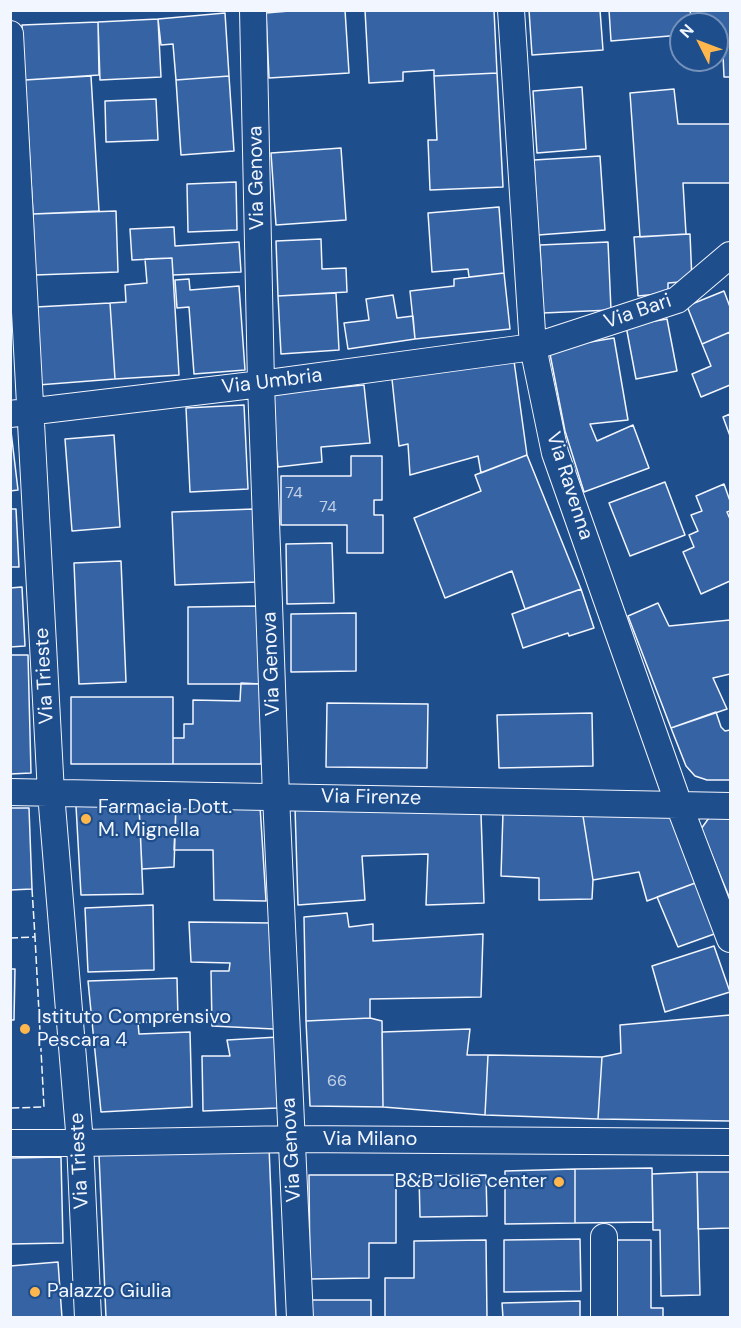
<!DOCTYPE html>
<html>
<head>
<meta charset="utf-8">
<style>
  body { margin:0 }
  #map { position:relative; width:741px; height:1328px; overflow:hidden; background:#1f4e8c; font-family:"DM Sans",sans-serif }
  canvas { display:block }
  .frame { position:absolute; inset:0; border:12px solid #f2f6ff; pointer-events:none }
  .north { position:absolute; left:669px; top:12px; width:60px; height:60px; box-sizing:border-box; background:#1f4e8c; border:2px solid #7391ba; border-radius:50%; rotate:312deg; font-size:16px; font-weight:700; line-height:24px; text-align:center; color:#f2f6ff }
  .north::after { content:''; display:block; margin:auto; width:21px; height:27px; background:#ffb74d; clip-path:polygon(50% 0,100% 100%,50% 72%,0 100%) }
</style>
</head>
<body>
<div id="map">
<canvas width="741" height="1328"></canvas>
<div class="frame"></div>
<div class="north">N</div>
</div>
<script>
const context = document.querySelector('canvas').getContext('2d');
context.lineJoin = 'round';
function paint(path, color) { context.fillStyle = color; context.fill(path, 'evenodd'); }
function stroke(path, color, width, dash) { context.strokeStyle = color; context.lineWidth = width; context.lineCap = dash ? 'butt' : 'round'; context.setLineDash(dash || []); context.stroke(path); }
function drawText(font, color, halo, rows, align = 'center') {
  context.font = font + ' "DM Sans",sans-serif'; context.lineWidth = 4.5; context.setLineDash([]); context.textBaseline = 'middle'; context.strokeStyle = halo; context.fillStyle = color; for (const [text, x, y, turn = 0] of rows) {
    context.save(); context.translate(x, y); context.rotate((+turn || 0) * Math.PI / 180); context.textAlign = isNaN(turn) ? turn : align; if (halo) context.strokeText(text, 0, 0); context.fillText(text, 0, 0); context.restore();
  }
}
const building = new Path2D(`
  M301,10H345L349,73L269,78L266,13Z
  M365,10H494L497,73L434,76V70L403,72V81L369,83Z
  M529,10H600L603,50L532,55Z
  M609,10H690L692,24H681V35L611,41Z
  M690,10H730V77H724L722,33H717V24H692Z
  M225,13L229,76L176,80L173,44L161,45L158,19Z
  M158,19L161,77L100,80L98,22Z
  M98,22L99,75L25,80L22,25Z
  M497,73L503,187L430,190L428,140H437L434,76Z
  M91,76L99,211L33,214L25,80Z
  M229,76L234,151L181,155L176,80Z
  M582,87L586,149L537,153L533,91Z
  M674,89L678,124H730V183H683L686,234L640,237L630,93Z
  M156,99L158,140L106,142L105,101Z
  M341,148L346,220L276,225L271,153Z
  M600,156L605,230L538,235L534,160Z
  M236,182L237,230L188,232L187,184Z
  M499,207L504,273L469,277L468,269L432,272L428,213Z
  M116,211L118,272L35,275L33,214Z
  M174,227L175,246L239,242L241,272L173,275L172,258L132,260L130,229Z
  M690,234L692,281L668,283V293L638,296L634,237Z
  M321,239L322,269L346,268L347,292L278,296L276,241Z
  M608,242L611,310L543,313L540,245Z
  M172,258L179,375L115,379L110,303L126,302L125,285L147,283L145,259Z
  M504,273L510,329L415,339L410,291L454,286V279Z
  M189,279L190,290L239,286L245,370L194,374L189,307L177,308L175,280Z
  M724,291L730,307V332L702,344L687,306Z
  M336,293L339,350L281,354L278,296Z
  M393,295L397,318L413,316L415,339L348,349L344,323L369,320L366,299Z
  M110,303L115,379L38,385L36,307Z
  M667,319L677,371L636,379L626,326Z
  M730,332V385L701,397L692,374L711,366L702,344Z
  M614,338L628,420L590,424L597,441L633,425L649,468L584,492L565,431L549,349Z
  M514,361L527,455L481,473L478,456L410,475L408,444L399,446L392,379Z
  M364,385L370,443L321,447L322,462L278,467L271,394Z
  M244,405L248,489L190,492L186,408Z
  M730,414V436L723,417Z
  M10,423L18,490L10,491Z
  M114,435L120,527L72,531L65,439Z
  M527,455L581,589L525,609L512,571L445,598L414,518L481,491L475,475Z
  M351,456H382V500H374V515H383V553H347V525H281V476H351Z
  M665,482L685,535L630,556L609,503Z
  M724,484L730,501V511L727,512L730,519V581L701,594L683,552L694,547L689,535L698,531L691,515L702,511L696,496Z
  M10,509H16L19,567H10Z
  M254,509L257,582L175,585L172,512Z
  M332,543L334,603L287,604L286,544Z
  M121,561L126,682L79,684L74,563Z
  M22,587L25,646L10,647V588Z
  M581,589L594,628L569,636L568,633L523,648L512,614Z
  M658,603L669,626L730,620V674L713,678L727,709L671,728L628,616Z
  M261,606V684H188V607Z
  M356,613V671L291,672V614Z
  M10,655H28L31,773L10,774Z
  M241,683L261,684V764H173V738H184V724H193V700L240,701Z
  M71,697H173V764H71Z
  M327,703L428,704L427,768L326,767Z
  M716,712L721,727L725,731L730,730V780H707L695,776L686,766L671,728Z
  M592,713L593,766L499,768L497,715Z
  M139,805L176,806L174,867L142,869Z
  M139,805L143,894L81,895L76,806Z
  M176,806H260L266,901L214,900L213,850H174Z
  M295,807L481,814L484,903L426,905L428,854L362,856L365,900L298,905Z
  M10,808H29L32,889L10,890Z
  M503,812L583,816L593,880L592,899L539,900V878L501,876Z
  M711,815H730V899L701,829Z
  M583,816H674L698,882L647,901L639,872L593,880Z
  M698,882L717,933L678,947L657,897Z
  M153,905L154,970L88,972L85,908Z
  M347,913L349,927L373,924V941L483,934L481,997L370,999V1018L306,1021L304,917Z
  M189,922L272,923L274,1029L212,1026L211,971H229L230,963L191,962Z
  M714,946L730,992L665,1012L652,966Z
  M10,969H15L14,1020H10Z
  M177,978L178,1020L138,1023L139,1034L190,1032L192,1107L101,1112L88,981Z
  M730,1015V1121L598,1119L602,1057L621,1053L620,1025Z
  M370,1018L382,1021L383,1107L310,1106L306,1021Z
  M470,1029L467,1055H488L485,1115L383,1107L382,1032Z
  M278,1037V1108L203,1111L202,1056H230L227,1040Z
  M488,1055L602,1057L598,1119L485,1115Z
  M269,1147L276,1317L106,1318L99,1155Z
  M61,1157L63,1243L10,1244V1158Z
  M652,1168L653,1222L575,1223V1169Z
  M575,1169V1223L505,1224V1171Z
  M697,1172H730V1228L698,1229Z
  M697,1172L700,1295L661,1296L660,1230H653L652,1174Z
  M309,1175H396V1243H369V1278L310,1279Z
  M486,1175L487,1216L420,1217L419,1176Z
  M580,1239L581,1291L504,1292V1240Z
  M486,1240L487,1318H385V1278H414V1241Z
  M615,1240H651V1308H663V1318H615Z
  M58,1262L62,1318H10V1266Z
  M311,1300H371V1318H311Z
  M580,1301V1318H503L502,1303Z`);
const street = new Path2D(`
  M253,10L261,384L276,796L300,1318
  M511,10L533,347L555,453L679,805L730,939
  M10,34L51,793L80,1143L88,1318
  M10,414L261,384L533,347L677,300L730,255
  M10,792L730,806
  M10,1143H80L292,1139L730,1142
  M604,1318V1237`);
const fence = new Path2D(`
  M32,889L35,937
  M10,938L35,937L44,1107L10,1108`);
const markers = [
  [86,819,6,"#ffb74d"],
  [25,1029,6,"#ffb74d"],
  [559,1182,6,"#ffb74d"],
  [35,1292,6,"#ffb74d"]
];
const numberNames = [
  ["74",294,494],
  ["74",328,508],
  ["66",337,1082]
];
const streetNames = [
  ["Via Genova",257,178,-91],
  ["Via Bari",638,312,-19],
  ["Via Umbria",272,382,-7],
  ["Via Ravenna",569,486,72],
  ["Via Genova",272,664,-92],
  ["Via Trieste",45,676,-93],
  ["Via Firenze",371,798,1],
  ["Via Milano",370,1140],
  ["Via Genova",292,1150,-93],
  ["Via Trieste",80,1161,-93]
];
const poiNames = [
  ["Farmacia Dott.",98,808],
  ["M. Mignella",98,831],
  ["Istituto Comprensivo",37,1018],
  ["Pescara 4",37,1041],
  ["B&B Jolie center",547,1182,"right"],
  ["Palazzo Giulia",47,1292]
];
paint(building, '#3563a3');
stroke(building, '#f2f6ff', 1.5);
stroke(street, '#f2f6ff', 28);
stroke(street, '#1f4e8c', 26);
stroke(fence, '#f2f6ff', 1.5, [8, 3]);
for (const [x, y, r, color] of markers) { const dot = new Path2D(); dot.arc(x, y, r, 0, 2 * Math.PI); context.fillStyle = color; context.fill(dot); stroke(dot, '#1f4e8c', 2); }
drawText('16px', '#c3d1e8', null, numberNames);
drawText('20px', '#f2f6ff', '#1f4e8c', streetNames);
drawText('20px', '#f2f6ff', '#1f4e8c', poiNames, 'left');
</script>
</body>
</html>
